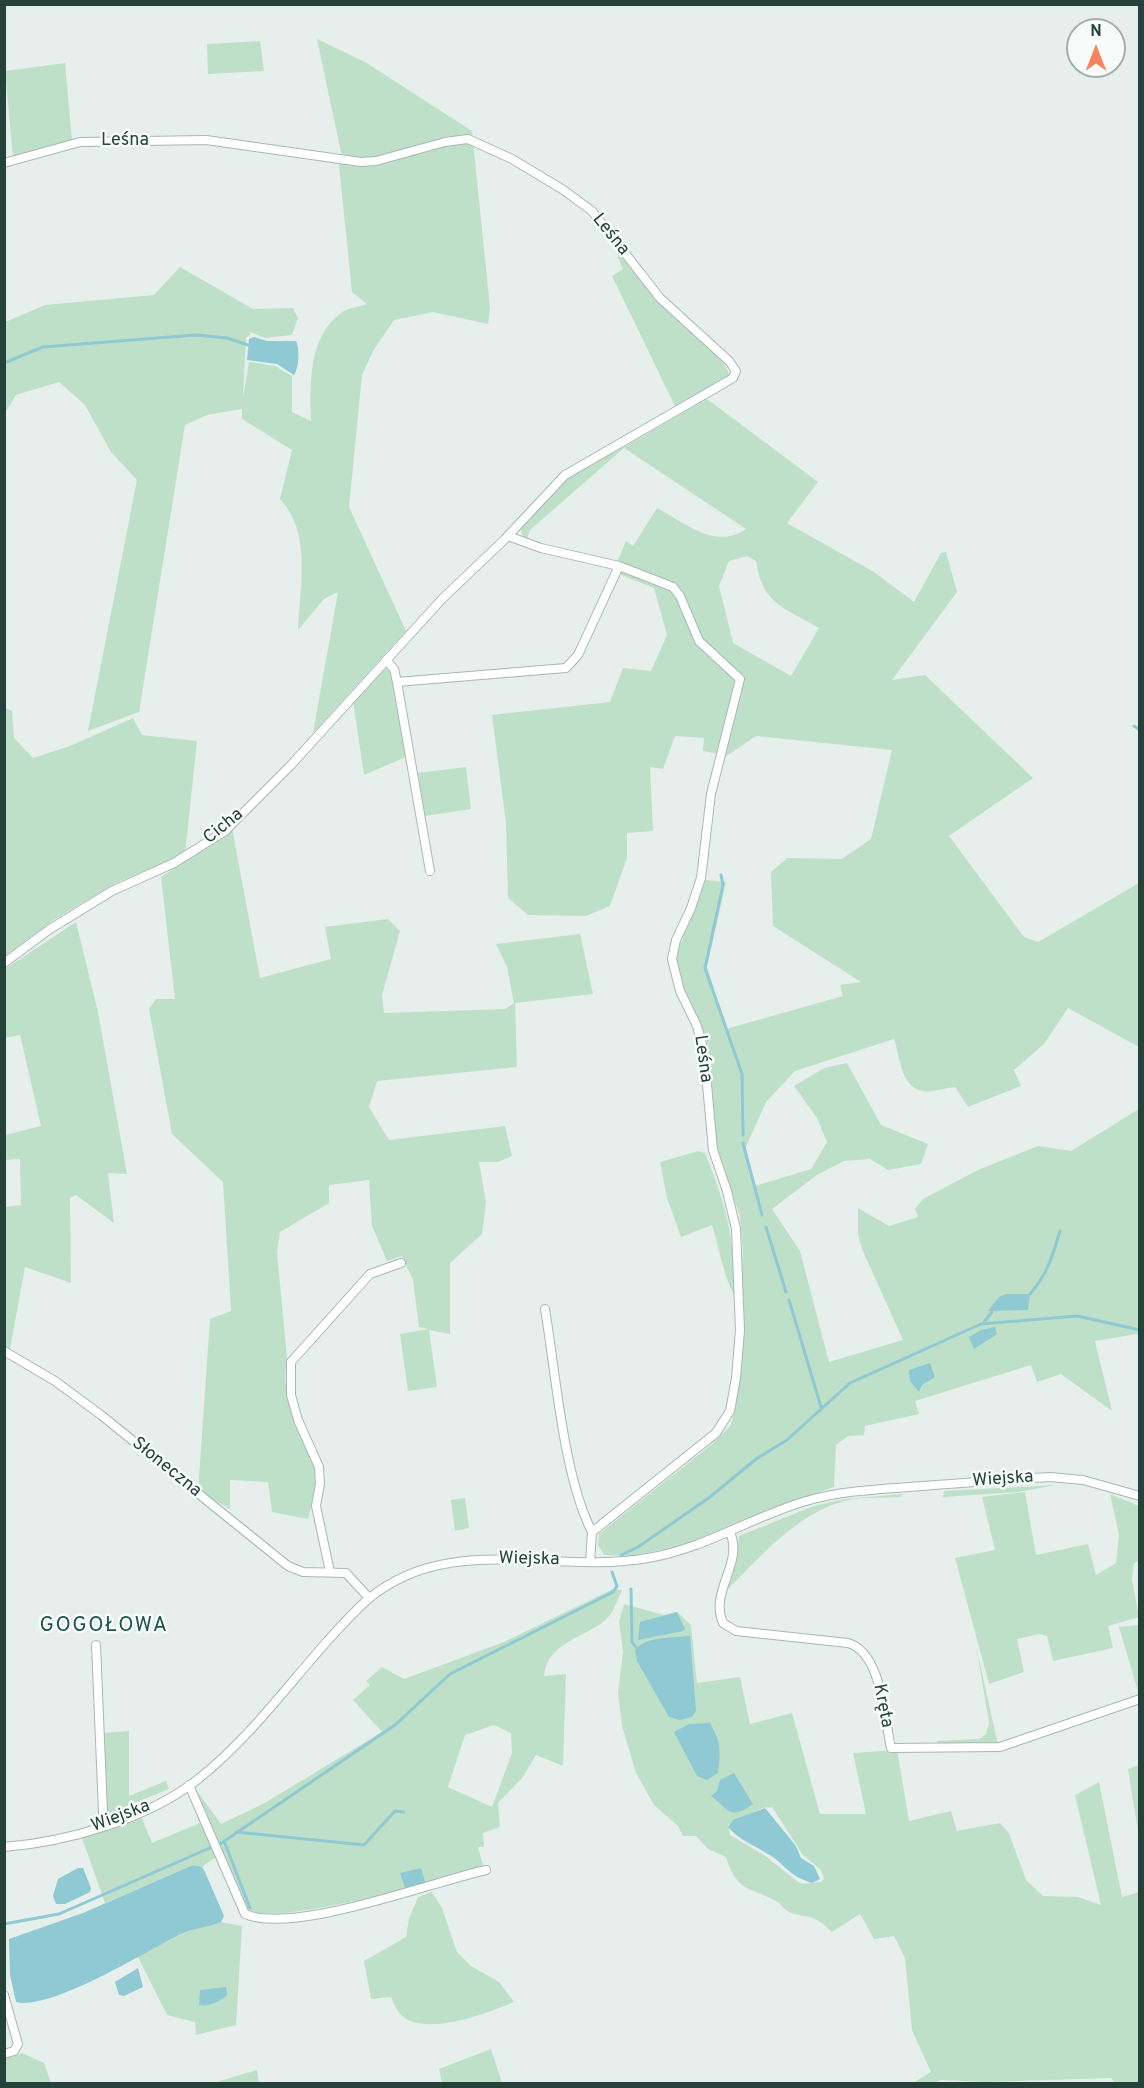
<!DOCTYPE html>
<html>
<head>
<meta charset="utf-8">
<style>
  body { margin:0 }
  #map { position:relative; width:1144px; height:2088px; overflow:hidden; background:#e6efeb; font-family:Overpass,sans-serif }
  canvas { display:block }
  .frame { position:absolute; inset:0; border:6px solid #24423a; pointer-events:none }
  .north { position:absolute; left:1066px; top:18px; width:60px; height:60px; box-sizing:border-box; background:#f7fbf9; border:2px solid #a3b1ad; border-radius:50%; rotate:0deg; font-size:16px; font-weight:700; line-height:24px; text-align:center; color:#24423a }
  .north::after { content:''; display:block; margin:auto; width:21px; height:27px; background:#f4845f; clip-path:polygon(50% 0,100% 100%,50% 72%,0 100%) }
</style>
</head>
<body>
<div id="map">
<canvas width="1144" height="2088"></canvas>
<div class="frame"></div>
<div class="north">N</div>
</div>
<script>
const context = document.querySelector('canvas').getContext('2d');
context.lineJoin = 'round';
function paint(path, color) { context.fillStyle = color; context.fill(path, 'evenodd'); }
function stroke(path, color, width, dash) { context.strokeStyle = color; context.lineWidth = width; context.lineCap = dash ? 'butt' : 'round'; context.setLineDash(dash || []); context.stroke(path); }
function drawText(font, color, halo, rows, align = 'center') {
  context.font = font + ' Overpass,sans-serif'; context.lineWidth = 5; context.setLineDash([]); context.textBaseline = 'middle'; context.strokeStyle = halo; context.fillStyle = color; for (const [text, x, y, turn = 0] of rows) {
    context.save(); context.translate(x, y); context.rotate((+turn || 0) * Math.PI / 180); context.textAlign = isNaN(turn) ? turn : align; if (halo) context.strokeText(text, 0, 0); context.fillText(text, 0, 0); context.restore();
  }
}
const green = new Path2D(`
  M317,39L365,62L472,131L490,308L488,324L433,312L394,320L373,351L362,375L349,507L406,631L313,733L338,592L324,599L298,630C300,586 312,533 280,499L292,450L242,419V409L207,415L185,425L139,712L88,731L137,480L111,452L85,405L59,382L16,395L5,413V322L45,305L154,295L180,267L253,309L293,308L298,318L292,335L265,338L248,331L251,334L246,338L243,398L249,362L275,366L292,376V412L311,421C310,385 308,337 341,313C347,308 359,307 367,304L352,292L339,166L342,157Z
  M260,41L264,71L208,74L207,44Z
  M65,63L72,140L13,157L5,71Z
  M621,250L718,354L730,375L675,406L612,276L623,269L617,255Z
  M707,399L818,482L787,523L874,572L914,602L941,553L946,552L957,592L892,680L925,675L1033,778L949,836L1024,937L1038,942L1139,883V1047L1068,1008L1044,1044L1014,1070L1021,1086L968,1107L955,1087C945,1088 931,1093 922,1091C900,1086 900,1056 894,1039L795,1071L766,1102L744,1151L755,1186L811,1169L827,1142L817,1118L794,1086L824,1068L847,1063L881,1125L928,1144L921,1164L888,1170L870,1159L844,1161L817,1175L772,1209L800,1251L829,1362L903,1340L862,1249L858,1234V1208L889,1226L918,1217L915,1209L923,1199L978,1170L1038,1146L1071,1151L1139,1109V1338L1137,1334L1095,1341L1112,1411L1061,1374L1037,1382L1031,1365L915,1401L919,1414L865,1426L864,1435L848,1436L836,1445L834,1487L742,1521L691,1544L630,1556L604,1555L598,1545L599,1534L711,1445L731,1425L734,1412L743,1251L740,1216L720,1158L712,1124L707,1042L683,988L676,956L705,880L726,882L707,967L726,1029L843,996L840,985L861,982L773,926L771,872L787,858L842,859L871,839L892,750L756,736L725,757L744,679L739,673L719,754L703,751L704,738L675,736L663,769L650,767L653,831L627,833V858L610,906L586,916L528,915L508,898L506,823L492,715L610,702L623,668L651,671L667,635L654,588L619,574L618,560L626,541L633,546L657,508C687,524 715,550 746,529L624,448L530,530L527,539L522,535L521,528L562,482L581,468L624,447ZM747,556L756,561C762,604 785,608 819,628L791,676L733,643L719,586L729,561Z
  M386,668L390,671L406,757L364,775L353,701Z
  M5,708L12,711L14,738L33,758L70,746L133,718L142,735L197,741L185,854L116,883L55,919L5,956Z
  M466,767L471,809L425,816L418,773Z
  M232,828L260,978L331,959L325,927L388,919L400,931L382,995L384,1013L505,1009L514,1003L507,967L496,944L580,934L593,994L515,1003L517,1067L377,1081L369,1107L389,1140L505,1126L512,1156L498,1162H479L486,1202L482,1234L450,1263V1334L429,1330L437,1387L408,1391L400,1334L429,1329L419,1327L413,1280L402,1256L387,1261L372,1226L369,1180L329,1185V1203L280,1232L277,1252L287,1359C281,1391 293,1417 306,1446C309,1453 313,1460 314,1468C317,1484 312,1503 308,1519L272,1512L268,1482L230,1480V1509L198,1491L210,1319L231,1311L223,1182L172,1134L149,1009L156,999H175L161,877Z
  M76,922L98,1012L127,1174L108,1173L114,1223L76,1195L70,1198L71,1283L25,1267L10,1349L4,1346L5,1207L21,1205L20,1159L5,1160V1135L41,1126L20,1035L5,1038V969Z
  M698,1151L705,1153C727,1207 734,1236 735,1295C725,1283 718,1243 712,1225L681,1237L667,1198L660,1162Z
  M1056,1485L1018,1492L943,1497L944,1491Z
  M1025,1492L1036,1555L1088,1544L1096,1575L1116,1563L1119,1535L1110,1494L1139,1506V1561L1134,1563L1132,1579L1139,1617L1108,1626L1113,1648L1053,1661L1047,1636L1039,1634L1017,1639L1024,1672L989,1684L955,1558L995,1550L982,1497Z
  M903,1494L900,1497C885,1498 868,1497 854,1499C803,1507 762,1555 728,1589C723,1601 721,1616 730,1626L768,1631C757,1631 740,1633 730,1627C709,1613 730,1581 735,1565C738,1556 738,1546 739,1536L814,1506L845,1499Z
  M465,1498L469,1528L455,1531L451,1500Z
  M613,1589L622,1590C617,1601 613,1615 603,1622C580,1639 547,1644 544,1676L566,1674L563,1766L536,1755L522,1778L498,1803L500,1827L483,1833L484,1847H478L484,1869C443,1879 278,1926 248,1911L197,1791L221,1824L263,1804L382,1732L353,1700L370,1685L366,1681L382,1667L404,1679L504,1642ZM494,1725L511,1733L512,1753L492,1807L448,1787L465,1735Z
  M624,1604L664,1615L677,1612L691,1625L697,1683L740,1677L750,1724L792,1713L820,1814H866L853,1753L897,1750L909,1821L951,1811L957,1831L1000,1823L1009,1833L1026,1880L1043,1896L1078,1897L1101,1905L1075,1795L1099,1782L1122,1897L1139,1892V2083H1115L1111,2078L987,2082L940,2080L934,2083H913L931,2072L912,2030L905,1958L894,1936L874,1939L860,1914L832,1932C813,1914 814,1919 791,1913C785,1911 781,1904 776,1901C748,1886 737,1892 726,1857L708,1849L696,1836H683L678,1826L654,1805L636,1773L622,1726L618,1693L623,1652L619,1622ZM772,1807L803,1855L821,1870L824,1879L821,1882L801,1884L764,1855L730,1835L728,1825L762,1808Z
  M1139,1625V1697L1124,1702L1121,1701L1139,1695L1119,1627Z
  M976,1646L998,1745H938L937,1741L980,1739L986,1734L989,1722Z
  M129,1731V1796L166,1781L169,1789L106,1815L104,1733Z
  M1139,1765H1140L1139,1837L1128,1769Z
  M141,1816L152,1843L202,1822L217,1856L202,1867L193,1865L105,1903L82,1838Z
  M432,1892L442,1908L457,1952L471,1966L499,1982L514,2002C487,2013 436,2033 408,2020C398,2015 395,2006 391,1997L371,1999L364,1961L406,1937L409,1919L418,1897Z
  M221,1922L242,1926L236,2025L196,2035L195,2022L167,2015L137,1955L195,1928Z
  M491,2049L502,2083H442L439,2069Z
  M22,2053L44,2063L51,2083H5V2059Z
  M257,2070L259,2083H213Z`);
const water = new Path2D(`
  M254,337L267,341H296C300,349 299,368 294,375L277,364L247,360L249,339Z
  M1006,1294H1030L1028,1310L988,1311L999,1297Z
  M995,1327L997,1334L974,1349L969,1337L981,1330Z
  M930,1363L935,1377L922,1385L919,1392L910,1381L909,1370Z
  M677,1612L685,1629L683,1631L638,1640L640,1622Z
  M690,1636L696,1711L692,1717L680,1720L669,1717L637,1661L635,1650C645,1636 674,1638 690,1636Z
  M710,1723C721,1743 721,1751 718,1773L707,1780L697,1776L674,1732L689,1724Z
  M734,1773L753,1804C729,1821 730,1810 711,1796L717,1791L720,1780Z
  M765,1808L796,1846L801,1858L814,1866L820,1879L812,1883C785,1874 787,1865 768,1854C754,1845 739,1840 728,1827L733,1820Z
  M193,1865L202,1867L205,1872L224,1916L221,1922C208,1927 194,1928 181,1934C146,1951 51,2011 16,2002L10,1975L9,1939L83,1913Z
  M78,1868H83L91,1888L90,1892L65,1904H56L53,1896L58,1879Z
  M421,1868L426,1885L406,1891L400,1873Z
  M138,1968L143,1987L124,1996L119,1995L115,1982Z
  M226,1987L227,1995C221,2001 208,2007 199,2005L200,1990Z`);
const stream = new Path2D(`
  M4,363L43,347L196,335L227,338L248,345
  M1134,726L1140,730
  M721,875L723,885L705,968L742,1074L743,1135
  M743,1143L762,1215
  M766,1227L786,1292
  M1030,1294C1047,1275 1053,1255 1060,1231
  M789,1300L821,1407
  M984,1322L992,1312
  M621,1555L638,1547L710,1497L756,1459L787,1440L850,1383L981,1324L1077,1316L1140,1330
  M612,1572L617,1586
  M631,1589L632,1642L636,1647
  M236,1832L364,1845L395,1811L404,1812
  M224,1841L250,1908
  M220,1844L395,1725L450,1674L613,1592L617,1586
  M4,1924L59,1914L212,1847`);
const minor = new Path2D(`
  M4,163L80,142L206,140L361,162L376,161L445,142L468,139L512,159L562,189L592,211L660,298L729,361L736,371L733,378L721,385L565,475L504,540L443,598L291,765L225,831L174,863L112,891L50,929L4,963
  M508,536L541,548L619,566L673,587L680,596L699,641L740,679L711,794L701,878L691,908L676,940L672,959L680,991L697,1026L704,1052L713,1150L727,1191L736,1229L740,1330L736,1378L730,1411L716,1433L592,1532L590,1562
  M386,660L394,669L397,682L430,871
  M397,682L566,668L578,655L619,566
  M545,1309C556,1374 563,1475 592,1532
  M4,1351L55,1381L101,1415L288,1566L303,1572L346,1573L369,1598
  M730,1532C744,1564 709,1591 723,1623L736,1631L848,1643C882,1653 884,1717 891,1748L1000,1747L1140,1699
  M330,1572L316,1506L320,1484L319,1467L298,1420L291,1395V1362L370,1274L401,1263
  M96,1645L103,1812L106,1824
  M189,1785L245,1914C293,1935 432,1882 486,1870
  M4,1847C67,1842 147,1819 197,1780C262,1729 307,1656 367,1600C448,1531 553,1575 648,1558C704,1549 751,1517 806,1501C843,1490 884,1489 923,1486C965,1483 1008,1479 1050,1477L1083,1480L1140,1496
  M4,1995L18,2044L14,2051L4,2054`);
const streetNames = [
  ["Leśna",125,141],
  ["Leśna",610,235,51],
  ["Cicha",224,827,-39],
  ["Leśna",702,1059,82],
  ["Słoneczna",166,1468,39],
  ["Wiejska",1003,1480,-4],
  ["Wiejska",529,1560,1],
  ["Kręta",882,1706,79],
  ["Wiejska",121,1817,-21]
];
const quarterNames = [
  ["GOGOŁOWA",104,1627]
];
paint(green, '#bfe0c8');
paint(water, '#8ec9d4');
stroke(stream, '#8ec9d4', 3);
stroke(minor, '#a8b8b2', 10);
stroke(minor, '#fff', 8);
drawText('18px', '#24423a', '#f7fbf9', streetNames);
context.letterSpacing = '1.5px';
drawText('21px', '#1f5548', '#f7fbf9', quarterNames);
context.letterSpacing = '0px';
</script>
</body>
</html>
